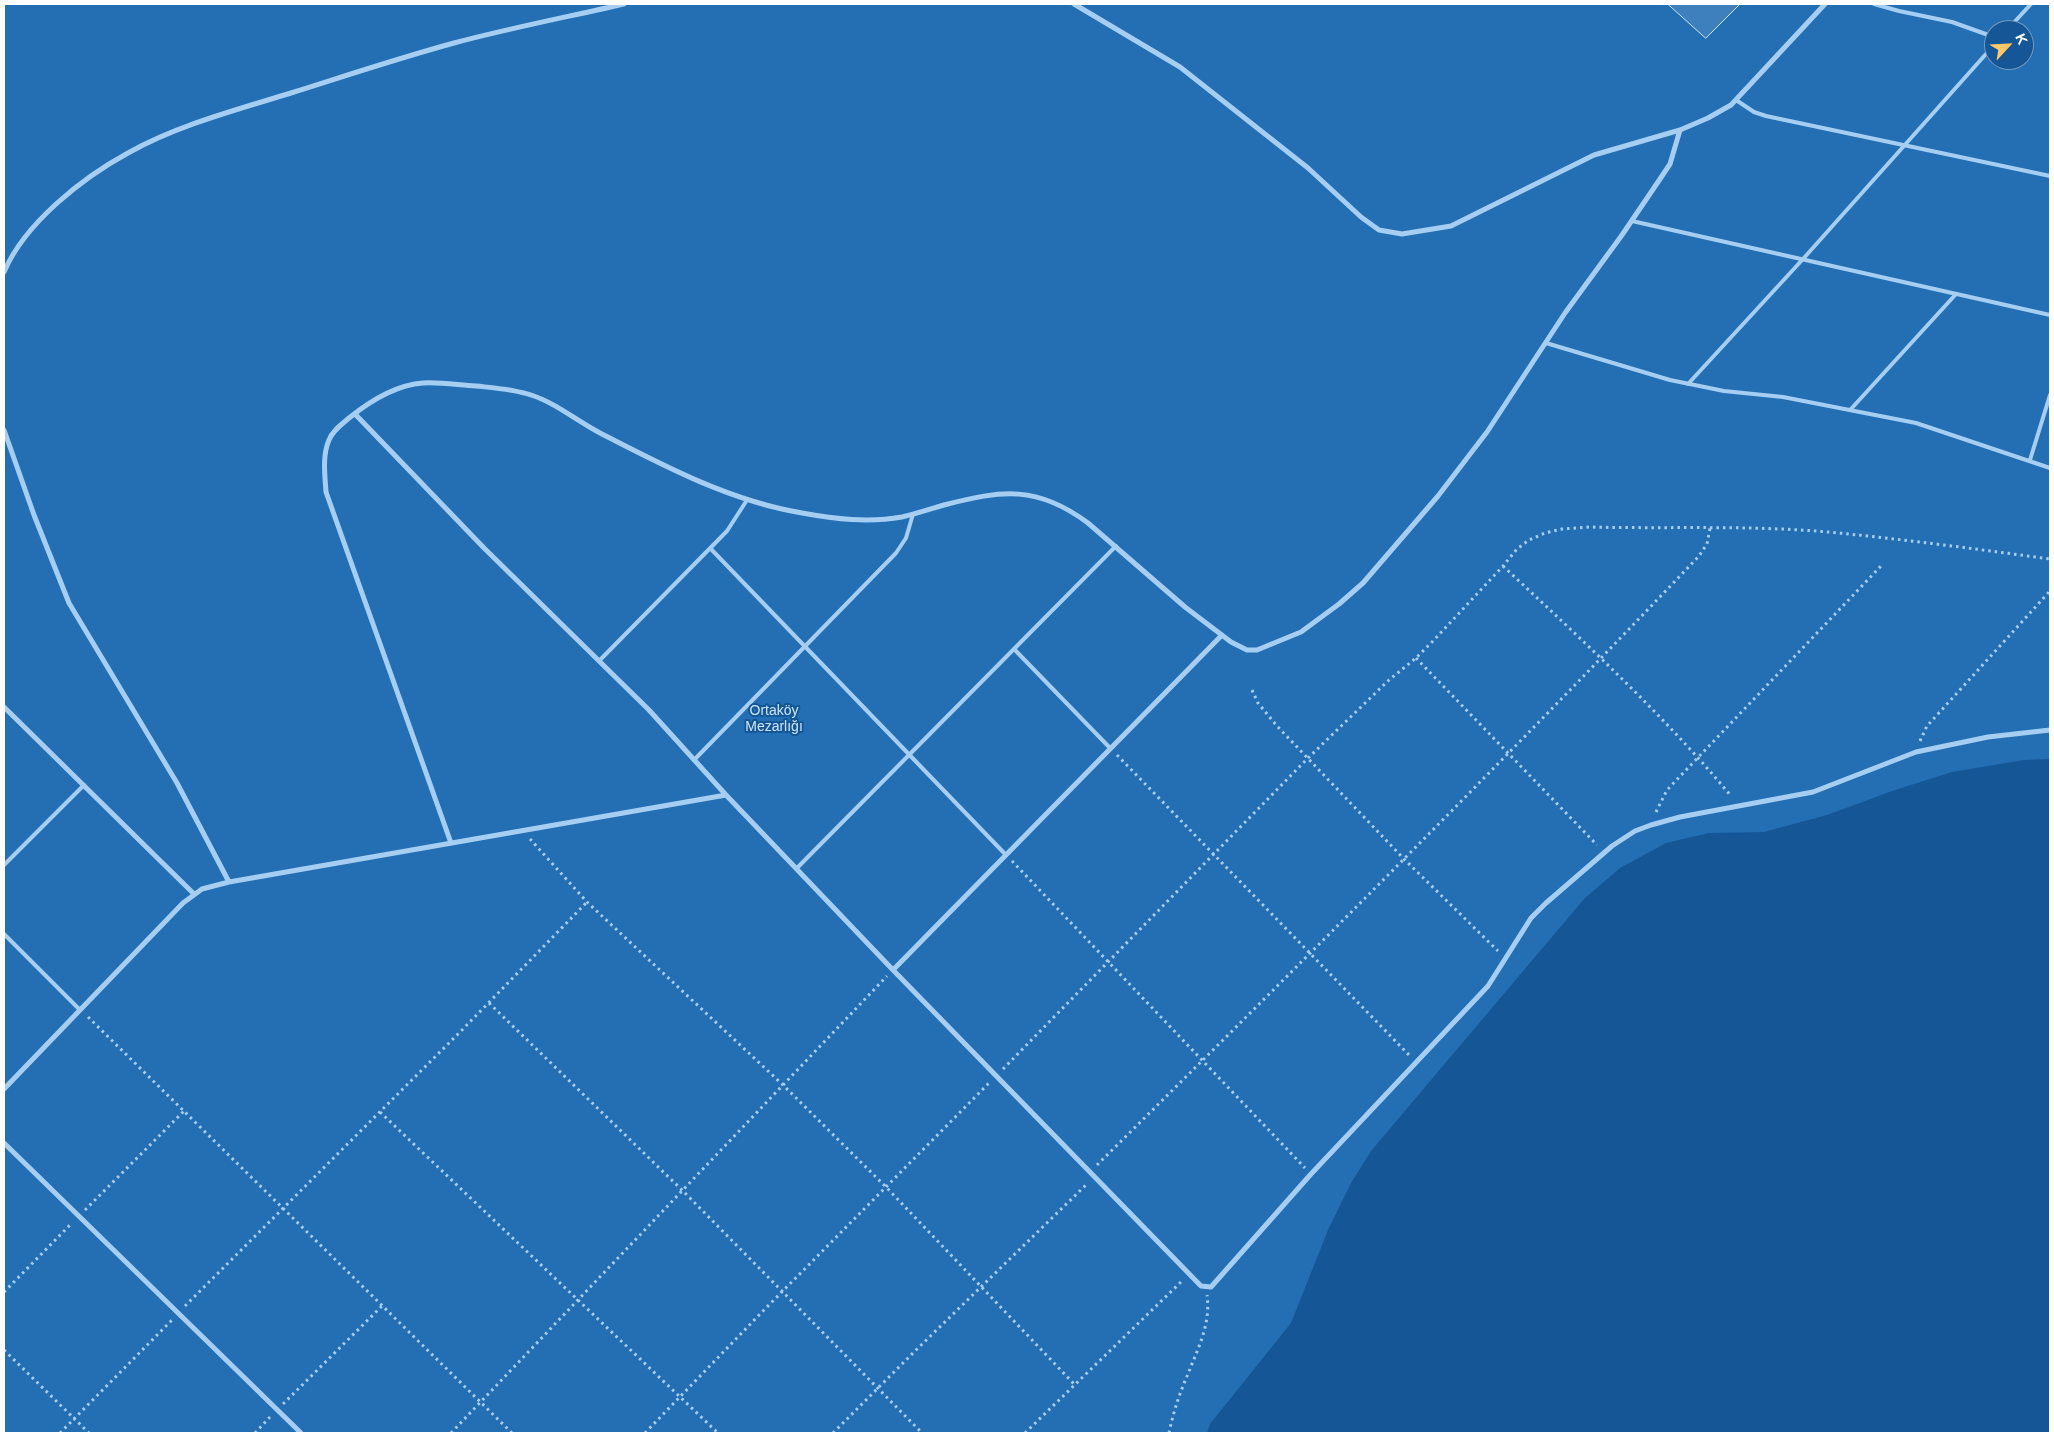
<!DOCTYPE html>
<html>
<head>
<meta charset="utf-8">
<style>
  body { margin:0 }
  #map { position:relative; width:2054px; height:1437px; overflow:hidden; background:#155696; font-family:Arial,sans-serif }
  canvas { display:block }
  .frame { position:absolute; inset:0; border:5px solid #fff; pointer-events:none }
  .north { position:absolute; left:1984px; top:20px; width:50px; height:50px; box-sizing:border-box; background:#155696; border:1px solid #739ac0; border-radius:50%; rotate:65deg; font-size:14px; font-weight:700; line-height:20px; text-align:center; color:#fff }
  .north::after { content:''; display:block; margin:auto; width:18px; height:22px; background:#ffc867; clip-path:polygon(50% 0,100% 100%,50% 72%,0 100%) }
</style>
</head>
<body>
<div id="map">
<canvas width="2054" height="1437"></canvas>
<div class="frame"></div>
<div class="north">K</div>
</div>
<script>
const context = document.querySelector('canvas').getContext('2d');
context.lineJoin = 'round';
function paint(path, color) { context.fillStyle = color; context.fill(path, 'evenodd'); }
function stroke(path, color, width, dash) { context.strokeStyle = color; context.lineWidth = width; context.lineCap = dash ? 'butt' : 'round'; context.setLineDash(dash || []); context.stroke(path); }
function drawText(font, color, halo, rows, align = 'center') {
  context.font = font + ' Arial,sans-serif'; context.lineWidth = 4; context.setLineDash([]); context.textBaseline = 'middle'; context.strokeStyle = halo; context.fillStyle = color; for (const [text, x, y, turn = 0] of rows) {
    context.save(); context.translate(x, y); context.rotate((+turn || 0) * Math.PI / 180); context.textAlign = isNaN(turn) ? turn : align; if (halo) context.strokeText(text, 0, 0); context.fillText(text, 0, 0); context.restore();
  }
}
const green = new Path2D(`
  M4,4H2050V759L2024,760L1952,772L1895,790L1827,815L1764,832L1709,833L1666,843L1620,868L1584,899L1371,1151L1351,1183L1328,1230L1291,1323L1210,1424L1207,1433H4ZM1994,30H2024V60H1994Z`);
const building = new Path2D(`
  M1668,4H1740L1706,38Z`);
const path = new Path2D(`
  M1503,566C1582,640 1662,713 1731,796
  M1416,658L1597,845
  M1252,690L1258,703L1277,726L1404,859L1498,951
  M1920,741L1927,726L2050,591
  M1117,755L1409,1055
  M1656,812L1667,790L1881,566
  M530,839L587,902L783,1085L886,1187L1075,1385
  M1012,861L1305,1168
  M489,1003L683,1191L922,1433
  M88,1017L512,1433
  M1003,1069L1308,758L1389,680L1416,658L1434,640L1503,566L1517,549L1529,540L1545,533L1562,529L1589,527C1668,529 1748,525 1828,532C1902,539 1976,549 2050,559
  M380,1112L718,1433
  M1097,1165C1300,964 1502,763 1699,556L1707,544L1710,528
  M85,1210L184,1111
  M4,1292L72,1223
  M185,1306L460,1032L587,902
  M4,1350L89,1433
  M283,1404L382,1306
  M60,1433L172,1320
  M255,1433L270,1417
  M451,1433L887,976
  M645,1433L762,1312L990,1082
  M833,1433L914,1352L1088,1183
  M1025,1433L1183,1280
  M1169,1433C1173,1413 1180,1392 1188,1374C1198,1348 1211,1324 1207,1295`);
const lane = new Path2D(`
  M1874,4L1899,11L1952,22L1994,37
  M2007,30L2031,4
  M1736,100L1754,112L1766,116L2050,176
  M1632,221L2050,315
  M1546,343L1670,380L1724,391L1783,397L1916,423L2050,468
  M1688,384L1803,259L1994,45
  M1851,409L1956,294
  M2030,460L2050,395
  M710,548L1006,855
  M1014,649L1110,748
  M599,661L727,531L747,500
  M695,759L896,553L906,538L913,514
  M4,865L84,785
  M797,868L1116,546
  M4,934L80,1010`);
const street = new Path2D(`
  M1074,4L1180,67L1308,168L1361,217L1379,230L1402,234L1451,226L1594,155L1680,130L1708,118L1731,105L1825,4
  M4,272C25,223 82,178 128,153C178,125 236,110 291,93C345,76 399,58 454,43C510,28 567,17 624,4
  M355,414L484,548L649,710L726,795L893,970L1201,1286L1211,1287L1311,1174L1488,986L1531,918L1546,903L1612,846L1635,831L1651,825L1680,817L1813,792L1916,752L1988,737L2050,730
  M4,430L34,515L69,603L177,783L229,882
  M4,707L194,894
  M451,843L326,492C325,476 322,456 329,440C332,431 342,424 349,418C370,401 396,385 423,383C440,382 458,385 476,386C495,388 513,389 531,395C556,403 577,421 600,433C664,466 730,501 802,513C835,519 868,523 902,517C916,514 930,509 944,505C1002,490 1037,485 1088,523L1185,607L1231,642L1247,650H1257L1301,632L1339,604L1363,583L1438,496L1487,432L1565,313L1622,235L1660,179L1670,164L1680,130
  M893,970L1222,635
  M4,1089L183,903L202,889L229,882L726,795
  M4,1143L301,1433`);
const parkNames = [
  ["Ortaköy",774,711],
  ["Mezarlığı",774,727]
];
paint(green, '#246fb3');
paint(building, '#3d80bd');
stroke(building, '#cde6fc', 1);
stroke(path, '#a6cef2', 3, [2.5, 4]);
stroke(lane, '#a6cef2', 4);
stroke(street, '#a6cef2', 5);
drawText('14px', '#cde6fc', '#155696', parkNames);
</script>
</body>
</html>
